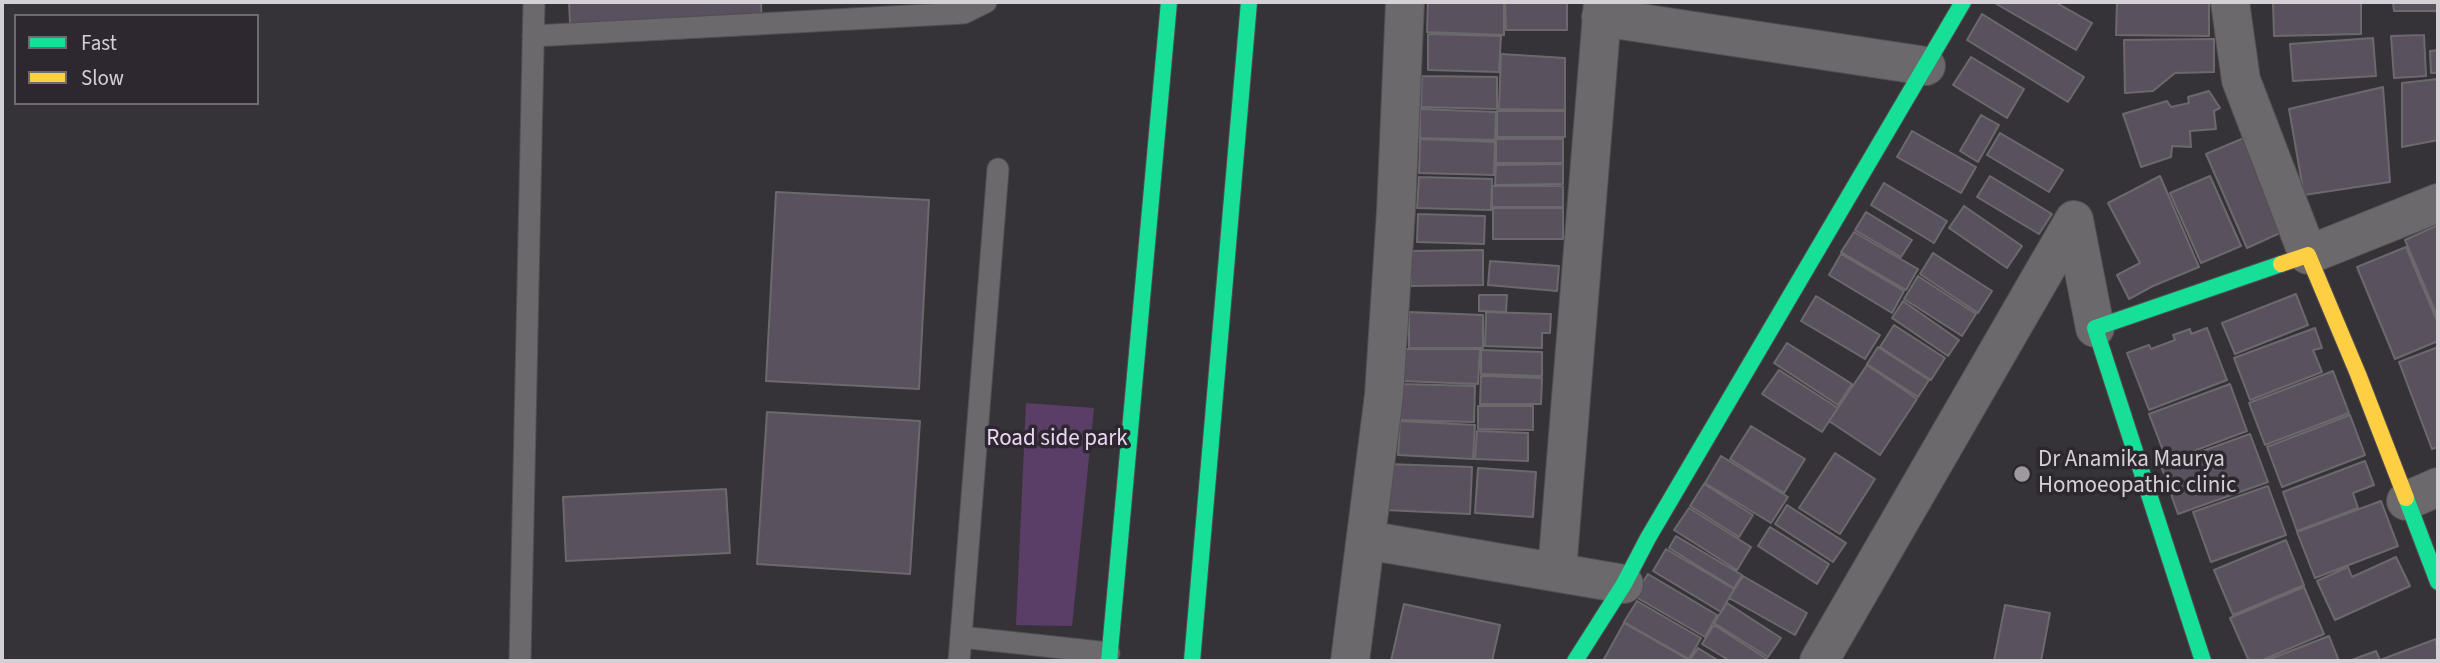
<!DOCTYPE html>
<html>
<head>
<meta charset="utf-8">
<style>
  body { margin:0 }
  #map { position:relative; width:2440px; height:663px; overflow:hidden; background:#363338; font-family:"Source Sans 3",sans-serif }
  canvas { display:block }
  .frame { position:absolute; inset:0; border:4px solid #d4d0d5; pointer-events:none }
  .legend { position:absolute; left:14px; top:14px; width:245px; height:91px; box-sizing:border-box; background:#2d282f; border:2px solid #706b71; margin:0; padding:9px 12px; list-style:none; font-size:21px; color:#d4d0d5 }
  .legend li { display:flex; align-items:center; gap:14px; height:35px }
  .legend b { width:35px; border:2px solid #706b71 }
</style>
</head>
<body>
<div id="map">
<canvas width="2440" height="663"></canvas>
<div class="frame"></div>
<ul class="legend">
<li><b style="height:9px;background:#16e098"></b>Fast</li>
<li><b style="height:9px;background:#ffcf43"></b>Slow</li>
</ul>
</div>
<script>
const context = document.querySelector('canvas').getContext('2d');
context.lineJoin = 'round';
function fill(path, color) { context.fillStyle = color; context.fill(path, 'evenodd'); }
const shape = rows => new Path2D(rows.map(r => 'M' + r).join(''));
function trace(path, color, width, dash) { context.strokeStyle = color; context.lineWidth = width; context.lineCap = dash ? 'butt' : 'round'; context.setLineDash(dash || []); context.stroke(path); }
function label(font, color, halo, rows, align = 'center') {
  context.font = font + ' "Source Sans 3",sans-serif'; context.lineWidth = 7; context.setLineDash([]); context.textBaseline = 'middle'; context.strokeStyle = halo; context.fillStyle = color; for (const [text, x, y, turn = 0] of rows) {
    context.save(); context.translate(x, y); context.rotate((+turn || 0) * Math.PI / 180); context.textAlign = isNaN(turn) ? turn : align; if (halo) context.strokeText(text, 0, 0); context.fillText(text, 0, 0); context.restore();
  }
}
fill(shape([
  [1026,403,1094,408,1072,626,1016,625]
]), '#5b3e67');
const building = shape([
  [569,2,761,2,762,34,571,44,569,2],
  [1428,2,1504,2,1504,35,1427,32,1428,2],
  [1505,2,1567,2,1567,30,1506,30,1505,2],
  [1993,2,2055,2,2092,23,2076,50,1993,2],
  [2117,2,2209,2,2209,36,2116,35,2117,2],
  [2273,2,2361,2,2361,34,2274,36,2273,2],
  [2393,2,2438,2,2438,11,2394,11,2393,2],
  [1982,14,2084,77,2068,102,1967,40,1982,14],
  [1428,34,1501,36,1499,72,1428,70,1428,34],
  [2424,35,2426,76,2394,78,2391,36,2424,35],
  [2373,38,2376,76,2293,81,2290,44,2373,38],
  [2214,39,2214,72,2175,73,2153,91,2125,93,2124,40,2214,39],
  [2438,50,2438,73,2431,73,2430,51,2438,50],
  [1501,54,1565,58,1565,110,1499,109,1501,54],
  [1971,57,2024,89,2007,118,1953,85,1971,57],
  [1422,76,1497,77,1497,109,1421,107,1422,76],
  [2438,79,2438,140,2402,147,2402,83,2438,79],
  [2383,87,2390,182,2304,195,2289,109,2383,87],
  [2209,91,2220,108,2214,111,2216,129,2190,131,2191,147,2172,146,2171,157,2141,167,2123,114,2167,101,2171,107,2189,103,2188,97,2209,91],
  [1420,109,1496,112,1495,140,1420,138,1420,109],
  [1497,111,1565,111,1565,137,1497,137,1497,111],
  [1981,115,1999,125,1978,162,1960,151,1981,115],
  [1912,131,1976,167,1961,193,1897,157,1912,131],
  [2000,133,2063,170,2049,192,1987,155,2000,133],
  [2251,135,2291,228,2247,248,2206,154,2251,135],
  [1420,139,1495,142,1494,175,1419,173,1420,139],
  [1496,139,1563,139,1563,163,1496,163,1496,139],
  [1563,164,1563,184,1495,185,1496,165,1563,164],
  [1990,176,2052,214,2039,234,1977,197,1990,176],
  [2160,176,2199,267,2153,286,2129,299,2117,275,2140,263,2108,203,2160,176],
  [2210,176,2241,246,2201,263,2170,193,2210,176],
  [1419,177,1492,179,1491,210,1417,208,1419,177],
  [1884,183,1947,221,1934,243,1871,205,1884,183],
  [1492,186,1563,186,1563,207,1492,207,1492,186],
  [776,192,929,200,919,389,766,381,776,192],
  [1964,206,2022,246,2007,268,1949,228,1964,206],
  [1493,208,1563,208,1563,239,1493,239,1493,208],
  [1866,212,1912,240,1901,257,1855,230,1866,212],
  [1418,214,1485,216,1484,244,1417,242,1418,214],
  [2438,225,2438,318,2405,240,2438,225],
  [1854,232,1918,269,1906,290,1841,252,1854,232],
  [2406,247,2438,323,2438,341,2395,359,2357,267,2406,247],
  [1483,250,1483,285,1411,286,1411,251,1483,250],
  [1933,253,1992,291,1978,313,1920,274,1933,253],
  [1841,254,1904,291,1892,313,1829,275,1841,254],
  [1490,261,1559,266,1557,291,1488,285,1490,261],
  [1918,276,1976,314,1962,336,1904,299,1918,276],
  [2296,294,2308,325,2235,354,2222,323,2296,294],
  [1479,295,1507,295,1506,312,1479,311,1479,295],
  [1816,296,1880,335,1865,359,1801,321,1816,296],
  [1903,301,1959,340,1948,356,1892,318,1903,301],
  [1409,312,1483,315,1483,348,1409,348,1409,312],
  [1486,312,1551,314,1550,333,1542,333,1542,348,1485,346,1486,312],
  [1894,325,1945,358,1931,380,1880,347,1894,325],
  [2207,328,2227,380,2149,410,2127,353,2149,345,2151,349,2175,340,2173,335,2190,329,2191,334,2207,328],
  [2315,328,2322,348,2313,350,2322,372,2250,400,2234,358,2315,328],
  [1787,343,1852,384,1838,405,1774,363,1787,343],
  [1878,347,1929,380,1918,397,1867,364,1878,347],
  [2438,347,2438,447,2432,449,2399,362,2438,347],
  [1403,349,1480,349,1478,384,1401,381,1403,349],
  [1481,350,1542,352,1542,376,1481,374,1481,350],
  [1867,365,1917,399,1880,455,1829,421,1867,365],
  [1779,370,1838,408,1822,432,1762,394,1779,370],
  [2333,371,2349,413,2265,445,2249,403,2333,371],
  [1481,376,1542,378,1541,404,1480,404,1481,376],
  [1401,384,1475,386,1474,422,1400,420,1401,384],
  [2230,384,2247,431,2167,461,2149,414,2230,384],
  [1478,406,1533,406,1533,430,1478,429,1478,406],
  [767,412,920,421,910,574,757,564,767,412],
  [2350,415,2365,455,2282,487,2267,447,2350,415],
  [1400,421,1475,425,1473,459,1398,455,1400,421],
  [1751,426,1805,459,1784,493,1730,459,1751,426],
  [1477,431,1528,433,1528,461,1475,459,1477,431],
  [2250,434,2268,482,2178,514,2161,466,2250,434],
  [1835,453,1875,479,1840,534,1799,508,1835,453],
  [1721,456,1788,497,1771,523,1705,483,1721,456],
  [2365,461,2374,485,2353,493,2358,508,2297,531,2283,492,2365,461],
  [1387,464,1472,467,1470,514,1385,510,1387,464],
  [1478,468,1536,472,1533,517,1475,513,1478,468],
  [1704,484,1753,515,1739,537,1690,506,1704,484],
  [2268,486,2286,535,2211,562,2193,512,2268,486],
  [726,489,730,553,566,561,563,497,726,489],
  [2381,501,2398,546,2315,578,2297,532,2381,501],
  [1787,505,1846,543,1833,562,1775,524,1787,505],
  [1689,508,1751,547,1737,570,1674,530,1689,508],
  [1770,527,1829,564,1817,584,1758,546,1770,527],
  [1676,536,1742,575,1734,588,1669,548,1676,536],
  [2286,540,2304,585,2233,615,2214,570,2286,540],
  [1666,549,1734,589,1721,612,1653,571,1666,549],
  [2396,557,2410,586,2335,620,2317,581,2348,567,2352,577,2396,557],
  [1648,574,1717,615,1705,637,1634,596,1648,574],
  [1743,576,1807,613,1795,635,1729,598,1743,576],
  [2304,587,2324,634,2260,661,2249,661,2230,618,2304,587],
  [1637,601,1701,638,1689,659,1624,622,1637,601],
  [1727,603,1781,638,1768,657,1714,623,1727,603],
  [1404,604,1500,625,1492,661,1391,661,1404,604],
  [2005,605,2050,613,2041,661,1994,661,2005,605],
  [1624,623,1689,660,1603,661,1624,623],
  [1714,625,1767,659,1765,661,1730,661,1702,644,1714,625],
  [2329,636,2339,661,2265,661,2329,636],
  [2436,639,2438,661,2349,661,2376,651,2380,660,2436,639],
  [1698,648,1719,661,1689,661,1698,648]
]);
fill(building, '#59515d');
trace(building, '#6c696d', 2);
const lane = shape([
  [533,36,964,13,986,2],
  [961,637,1109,653],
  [520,661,534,2],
  [959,661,998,169]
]);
const street = shape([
  [2230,2,2241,80,2308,255,2438,203],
  [1601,17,1926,66],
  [2074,220,2095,328],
  [2406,501,2438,487],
  [1366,540,1624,584],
  [1557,571,1603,2],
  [1350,661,1384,395,1396,211,1405,2],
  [1819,661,2074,220]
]);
const fast = shape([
  [2406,498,2438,582],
  [1109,661,1169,2],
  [1192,661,1249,2],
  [1575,661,1624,584,1648,538,1963,2],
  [2203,661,2095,328,2281,264]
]);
const slow = shape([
  [2281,264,2308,255,2358,374,2406,498]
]);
trace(lane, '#514f53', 23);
trace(street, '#514f53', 40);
trace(fast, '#514f53', 18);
trace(slow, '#514f53', 18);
trace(lane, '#6b696b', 21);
trace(street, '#6b696b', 38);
trace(fast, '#16e098', 16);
trace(slow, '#ffcf43', 16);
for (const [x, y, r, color] of [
  [2022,474,9,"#9d999e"]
]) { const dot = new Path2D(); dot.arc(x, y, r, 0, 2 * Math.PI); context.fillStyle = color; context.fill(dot); trace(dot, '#2d282f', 2.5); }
label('23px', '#ecd6f5', '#2d282f', [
  ["Road side park",1057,440]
]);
label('23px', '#d4d0d5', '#2d282f', [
  ["Dr Anamika Maurya",2038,461],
  ["Homoeopathic clinic",2038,487]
], 'left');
</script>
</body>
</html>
